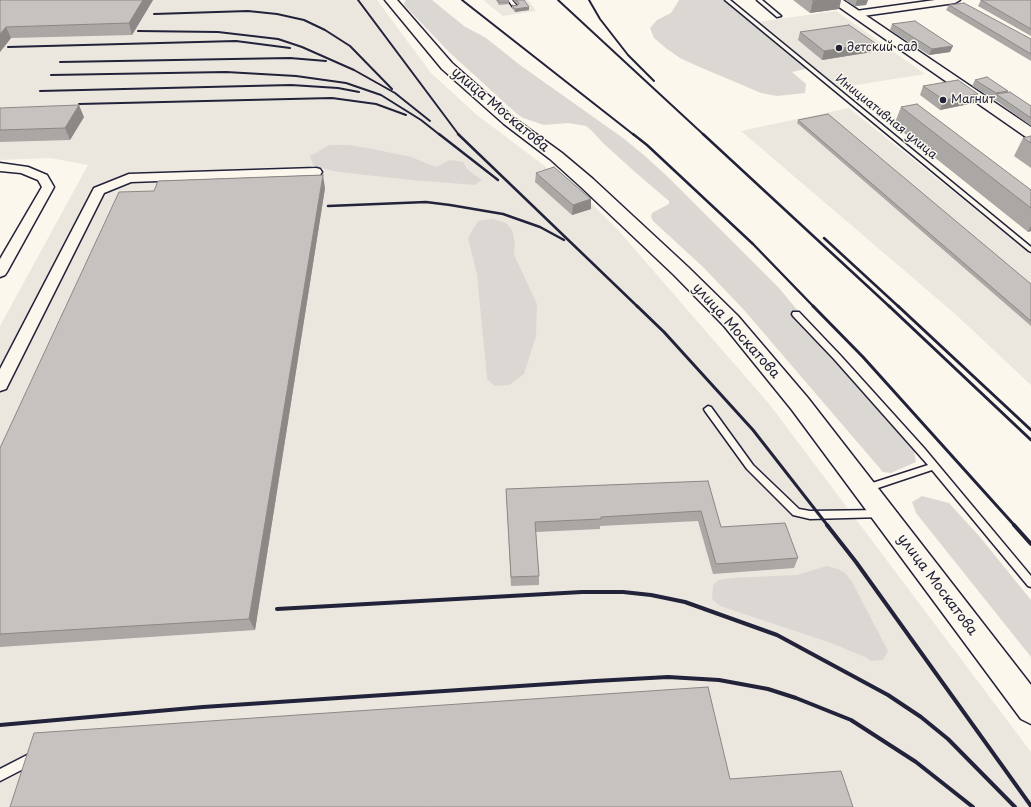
<!DOCTYPE html>
<html>
<head>
<meta charset="utf-8">
<style>
  body { margin:0 }
  canvas { display:block; background:#fbf7ec }
</style>
</head>
<body>
<canvas width="1031" height="807"></canvas>
<script>
const context = document.querySelector('canvas').getContext('2d');
context.lineJoin = 'round';
function fill(path, color) { context.fillStyle = color; context.fill(path, 'evenodd'); }
const shape = rows => new Path2D(rows.map(r => 'M' + r).join(''));
function trace(path, color, width, dash) { context.strokeStyle = color; context.lineWidth = width; context.lineCap = dash ? 'butt' : 'round'; context.setLineDash(dash || []); context.stroke(path); }
function label(font, color, halo, rows, align = 'center') {
  context.font = font + ' "Playpen Sans",sans-serif'; context.lineWidth = 3; context.setLineDash([]); context.textBaseline = 'middle'; context.strokeStyle = halo; context.fillStyle = color; for (const [text, x, y, turn = 0] of rows) {
    context.save(); context.translate(x, y); context.rotate((+turn || 0) * Math.PI / 180); context.textAlign = isNaN(turn) ? turn : align; if (halo) context.strokeText(text, 0, 0); context.fillText(text, 0, 0); context.restore();
  }
}
fill(shape([
  [0,0,377,0,431,73,477,115,583,195,618,230,770,405,1031,752,1031,807,0,807,0,326,88,165,50,158,0,160],
  [483,0,528,0,536,11,503,16],
  [836,11,925,74,838,88,757,22],
  [849,108,1031,254,1031,385,954,313,741,131]
]), '#ebe7df');
fill(shape([
  [406,0,432,0,464,26,486,38,520,65,623,138,645,156,669,178,779,288,914,451,916,462,891,473,883,472,744,310,703,267,653,221,651,217,652,213,667,205,669,204,669,201,635,172,603,143,592,131,586,126,568,123,544,125,523,118,517,114,450,53,405,6,404,3],
  [679,0,731,0,765,31,809,68,792,72,806,84,805,93,777,96,761,93,695,65,680,58,667,49,654,38,650,28,657,20,671,13],
  [330,145,349,145,373,149,411,157,436,167,450,160,463,162,468,170,482,180,474,185,412,180,338,172,314,166,310,156],
  [493,219,506,223,512,230,515,243,514,255,537,304,536,336,524,374,509,385,495,386,487,379,477,274,468,238,478,221],
  [922,496,949,503,980,537,1031,600,1031,657,916,513,912,502],
  [827,566,838,569,845,573,852,582,888,651,883,660,871,661,865,657,831,643,720,606,712,599,713,585,719,580,731,578,797,575]
]), '#dbd8d3');
const lane = shape([
  [508,0,512,0,517,6,517,7,513,7,508,0],
  [725,0,730,0,1031,247,1031,252,1029,251,725,0],
  [757,0,762,0,781,16,777,17,757,0],
  [793,312,799,312,840,355,924,448,1031,576,1031,587,1028,586,932,470,866,492,863,490,862,488,863,486,928,465,834,359,793,316,792,314,793,312],
  [708,406,711,407,753,465,799,509,810,511,880,510,883,511,884,514,883,517,810,519,793,515,747,469,705,411,704,409,708,406],
  [31,753,35,755,37,759,35,763,0,781,0,769,31,753]
]);
const street = shape([
  [935,0,960,0,955,3,856,17,851,14,856,11,935,0],
  [0,163,28,167,47,175,54,187,7,272,5,275,0,277,0,259,42,187,38,180,21,173,0,171,0,163],
  [316,168,320,169,322,172,320,175,131,182,104,193,6,389,0,391,0,369,94,188,129,174,316,168]
]);
const secondary = shape([
  [385,0,397,0,452,63,514,118,562,153,593,179,688,267,738,316,808,398,1031,685,1031,724,1021,719,792,410,724,326,674,275,581,187,550,159,504,124,442,69,385,0],
  [829,0,843,0,1031,127,1031,139,1026,137,829,0]
]);
trace(lane, '#22223b', 3);
trace(street, '#22223b', 3);
trace(secondary, '#22223b', 3);
fill(lane, '#fbf7ec');
fill(street, '#fbf7ec');
fill(secondary, '#fbf7ec');
trace(shape([
  [358,0,459,135],
  [462,0,634,135],
  [558,0,704,135],
  [589,0,600,19,628,55,654,81],
  [154,14,248,11,277,14,304,20,325,30,350,46,392,89],
  [138,31,218,32,278,39,302,47,354,70,395,93,430,121],
  [8,47,236,41,290,48],
  [60,62,290,58,326,61],
  [51,75,226,72,296,76,346,83,381,95,421,120,440,135],
  [40,91,291,85,338,88,359,92],
  [79,104,332,98,376,104,406,115]
]), '#22223b', 2);
trace(shape([
  [439,134,498,180],
  [458,134,638,307],
  [633,134,647,145,753,244,814,307],
  [703,134,890,307],
  [328,206,426,202,450,205,503,214,540,227,564,240],
  [824,238,899,307]
]), '#22223b', 2.5);
trace(shape([
  [637,306,664,332,753,430,828,526],
  [813,306,863,357,1015,526],
  [889,306,1031,440],
  [898,306,1031,430]
]), '#22223b', 3);
trace(shape([
  [827,525,856,562,1031,806],
  [1014,525,1031,544],
  [277,609,582,592,623,592,651,595,685,602,777,635,888,695,921,717,948,739,1015,807],
  [0,725,203,707,595,681,668,677,719,680,768,689,796,698,851,720,916,762,973,807]
]), '#22223b', 4);
fill(shape([
  [0,0,153,0,132,35,11,38,0,52],
  [496,0,508,0,509,2,509,4,499,5],
  [513,0,524,0,529,10,515,12,512,8,512,5,517,6,518,5],
  [793,0,841,0,839,9,810,13],
  [845,0,868,0,866,5,855,6],
  [981,0,1031,0,1031,36,978,6],
  [949,5,1031,39,1031,61,946,10],
  [892,24,950,52,929,55,890,30],
  [800,32,872,52,822,60,798,40],
  [975,80,1008,91,1007,92,1031,106,1031,126,994,99,972,86],
  [923,86,974,103,940,110,920,95],
  [901,107,1031,190,1031,231,1028,232,894,125],
  [0,108,84,117,70,140,0,142],
  [798,120,1031,284,1031,326,797,123],
  [1031,136,1031,168,1014,156,1023,138],
  [536,173,591,199,591,209,572,215,535,182],
  [325,188,255,630,0,647,0,448],
  [708,481,721,527,798,558,794,568,713,574,698,521,600,526,600,529,536,532,539,576,539,585,511,586,506,489]
]), '#aaa7a5');
fill(shape([
  [143,0,153,0,132,35,129,23],
  [821,0,841,0,839,9,810,13,813,1],
  [857,0,868,0,866,5,855,6],
  [529,7,529,10,515,12,515,9],
  [6,27,11,38,0,52,0,34],
  [875,43,872,52,822,60,824,51],
  [953,46,950,52,929,55,932,49],
  [978,94,974,103,940,110,944,100],
  [79,105,84,117,70,140,65,128],
  [323,175,325,188,255,630,249,619],
  [591,199,591,209,572,215,573,205],
  [1031,225,1031,231,1028,232]
]), '#8b8886');
const building = shape([
  [0,0,143,0,129,23,6,27,0,34,0,0],
  [498,0,508,0,509,2,499,2,498,0],
  [516,0,524,0,529,7,515,9,512,5,517,6,519,3,516,0],
  [812,0,821,0,813,1,812,0],
  [981,0,1031,0,1031,29,981,0],
  [964,3,1031,39,1031,54,949,5,964,3],
  [915,21,953,46,932,49,892,24,915,21],
  [849,25,875,43,824,51,800,32,849,25],
  [987,77,1008,91,996,93,975,80,987,77],
  [958,80,978,94,944,100,923,86,958,80],
  [1010,92,1031,106,1031,118,996,94,1010,92],
  [917,104,1031,190,1031,208,901,107,917,104],
  [79,105,65,128,0,130,0,108,79,105],
  [828,114,1031,284,1031,321,798,120,828,114],
  [1031,136,1031,143,1023,138,1031,136],
  [554,167,591,199,573,205,536,173,554,167],
  [323,175,249,619,0,634,0,448,119,192,154,191,158,181,323,175],
  [708,481,721,527,785,523,798,558,716,564,701,511,601,517,601,519,535,522,539,576,511,577,506,489,708,481],
  [708,687,730,779,841,771,853,807,10,807,34,733,708,687]
]);
fill(building, '#c6c2c0');
trace(building, '#8b8886', 1);
for (const [x, y, r, color] of [
  [839,48,4,"#22223b"],
  [943,100,4,"#22223b"]
]) { const dot = new Path2D(); dot.arc(x, y, r, 0, 2 * Math.PI); context.fillStyle = color; context.fill(dot); trace(dot, '#fbf7ec', 1.5); }
label('12px', '#22223b', '#fbf7ec', [
  ["детский сад",847,48],
  ["Магнит",951,100]
], 'left');
label('12px', '#22223b', '#fbf7ec', [
  ["Инициативная улица",886,117,39]
]);
label('14px', '#22223b', '#fbf7ec', [
  ["улица Москатова",500,110,40],
  ["улица Москатова",736,331,48],
  ["улица Москатова",937,585,53]
]);
</script>
</body>
</html>
